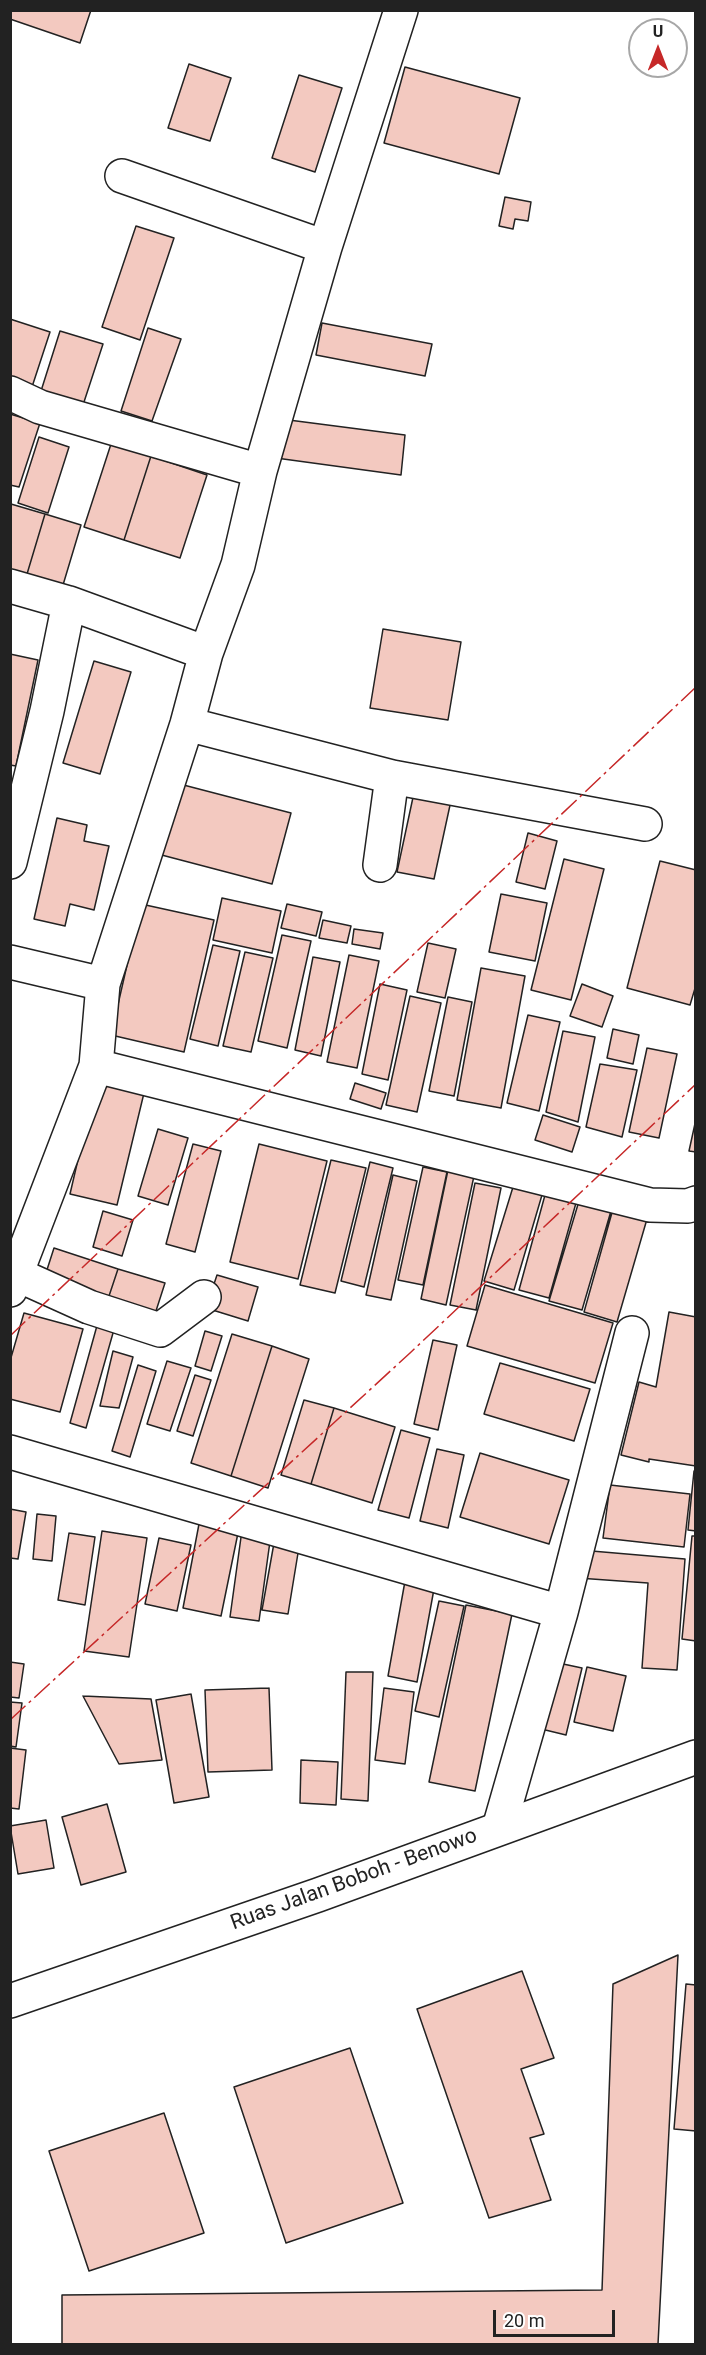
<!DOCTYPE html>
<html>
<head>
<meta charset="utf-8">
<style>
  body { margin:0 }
  #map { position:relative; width:706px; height:2355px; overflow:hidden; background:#fff; font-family:Roboto,sans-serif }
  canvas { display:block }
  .frame { position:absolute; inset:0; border:12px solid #222; pointer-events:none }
  .north { position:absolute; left:628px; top:18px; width:60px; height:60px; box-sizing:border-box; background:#fff; border:2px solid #a7a7a7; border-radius:50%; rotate:0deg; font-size:16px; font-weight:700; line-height:24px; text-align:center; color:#222 }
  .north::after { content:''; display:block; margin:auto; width:21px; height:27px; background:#c62828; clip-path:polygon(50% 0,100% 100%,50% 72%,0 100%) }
  .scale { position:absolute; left:493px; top:2310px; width:122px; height:27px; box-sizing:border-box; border:3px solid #222; border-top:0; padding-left:8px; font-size:18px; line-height:21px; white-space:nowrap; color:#222; -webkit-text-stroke:4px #fff; paint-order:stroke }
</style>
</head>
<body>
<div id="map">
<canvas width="706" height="2355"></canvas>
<div class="frame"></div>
<div class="north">U</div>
<div class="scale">20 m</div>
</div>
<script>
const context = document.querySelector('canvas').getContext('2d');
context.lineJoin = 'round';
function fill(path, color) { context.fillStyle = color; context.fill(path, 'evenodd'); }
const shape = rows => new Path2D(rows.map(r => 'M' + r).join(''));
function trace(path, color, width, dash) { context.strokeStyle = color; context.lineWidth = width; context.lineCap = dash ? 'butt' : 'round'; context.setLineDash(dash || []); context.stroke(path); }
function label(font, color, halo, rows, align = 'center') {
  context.font = font + ' Roboto,sans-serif'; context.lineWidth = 4.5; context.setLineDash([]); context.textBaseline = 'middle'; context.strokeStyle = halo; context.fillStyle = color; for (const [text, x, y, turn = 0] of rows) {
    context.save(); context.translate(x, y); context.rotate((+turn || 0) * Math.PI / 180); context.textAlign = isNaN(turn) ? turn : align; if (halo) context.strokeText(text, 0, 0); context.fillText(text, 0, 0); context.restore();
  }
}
const building = shape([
  [10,10,91,10,80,43,10,19,10,10],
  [189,64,231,78,210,141,168,128,189,64],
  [405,67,520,98,499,174,384,143,405,67],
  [299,75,342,88,315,172,272,158,299,75],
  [505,197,531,202,528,221,515,219,513,229,499,226,505,197],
  [136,226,174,238,140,340,102,327,136,226],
  [10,319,50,332,31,390,10,383,10,319],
  [322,323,432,344,425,376,316,355,322,323],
  [148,328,181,339,152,421,121,411,148,328],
  [60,331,103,344,83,405,41,391,60,331],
  [10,414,40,423,19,487,10,485,10,414],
  [281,419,405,435,401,475,276,458,281,419],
  [39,437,69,447,48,513,18,503,39,437],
  [111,444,151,456,124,540,84,527,111,444],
  [151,456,207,475,180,558,124,540,151,456],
  [11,504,45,514,24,584,10,580,11,504],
  [45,514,81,525,60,595,24,584,45,514],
  [383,629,461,642,448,720,370,708,383,629],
  [10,654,38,660,16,766,10,765,10,654],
  [94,661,131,672,100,774,63,763,94,661],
  [172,782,291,813,272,884,154,853,172,782],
  [415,788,452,796,434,879,397,872,415,788],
  [57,818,87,825,84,841,109,846,94,910,70,904,65,926,34,919,57,818],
  [528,833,557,841,545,889,516,882,528,833],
  [564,859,604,869,571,1000,531,990,564,859],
  [660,861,696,870,696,985,690,1005,627,988,660,861],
  [501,894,547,903,535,961,489,952,501,894],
  [222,898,281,911,272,953,213,940,222,898],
  [141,904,214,920,184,1052,111,1035,141,904],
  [287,904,322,912,316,936,281,928,287,904],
  [323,920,351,926,347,943,319,938,323,920],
  [354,929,383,933,380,949,352,944,354,929],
  [282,935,311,941,287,1048,258,1041,282,935],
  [428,943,456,949,445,998,417,992,428,943],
  [213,945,240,951,218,1046,190,1039,213,945],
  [245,952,273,958,251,1052,223,1046,245,952],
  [349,955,379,961,357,1068,327,1062,349,955],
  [313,957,340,962,321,1056,295,1050,313,957],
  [481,968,525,976,501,1108,457,1100,481,968],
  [380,984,407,990,388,1080,362,1074,380,984],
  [582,984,613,996,602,1027,570,1016,582,984],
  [410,996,441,1003,417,1112,386,1105,410,996],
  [448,997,472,1002,454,1096,429,1091,448,997],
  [528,1015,560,1022,539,1111,507,1103,528,1015],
  [613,1029,639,1035,633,1064,607,1058,613,1029],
  [563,1031,595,1037,578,1122,546,1112,563,1031],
  [647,1048,677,1054,659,1138,629,1132,647,1048],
  [600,1064,637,1070,622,1137,586,1127,600,1064],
  [96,1082,144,1093,117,1205,70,1194,96,1082],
  [355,1083,386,1093,381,1109,350,1099,355,1083],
  [543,1115,580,1127,572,1152,535,1140,543,1115],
  [696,1119,696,1152,689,1151,696,1119],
  [158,1129,188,1138,168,1205,138,1196,158,1129],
  [193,1144,221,1151,195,1252,166,1244,193,1144],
  [259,1144,327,1161,298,1279,230,1262,259,1144],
  [331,1160,366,1168,335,1293,300,1285,331,1160],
  [370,1162,393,1168,364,1287,341,1281,370,1162],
  [423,1167,447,1172,423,1285,398,1280,423,1167],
  [448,1170,474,1176,446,1305,421,1299,448,1170],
  [393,1175,417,1181,391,1300,366,1295,393,1175],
  [475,1183,501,1188,476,1310,450,1305,475,1183],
  [513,1187,542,1195,514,1290,484,1281,513,1187],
  [545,1195,576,1203,549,1298,519,1290,545,1195],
  [579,1201,611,1211,582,1310,549,1301,579,1201],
  [613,1209,647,1219,617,1322,584,1312,613,1209],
  [103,1211,133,1220,122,1256,93,1247,103,1211],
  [54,1248,118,1269,108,1299,44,1279,54,1248],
  [118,1269,165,1283,155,1314,108,1299,118,1269],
  [217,1275,258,1287,248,1321,206,1308,217,1275],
  [485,1285,613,1323,595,1383,467,1346,485,1285],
  [669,1312,696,1317,696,1466,649,1459,649,1462,621,1455,639,1382,656,1387,669,1312],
  [24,1313,83,1329,60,1412,10,1399,10,1361,24,1313],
  [98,1322,115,1326,86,1428,70,1423,98,1322],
  [205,1331,222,1336,211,1371,195,1366,205,1331],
  [232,1334,272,1346,231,1476,191,1463,232,1334],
  [433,1340,457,1345,438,1430,414,1424,433,1340],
  [272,1346,309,1359,268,1488,231,1476,272,1346],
  [113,1351,133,1357,119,1408,100,1406,113,1351],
  [167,1361,191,1368,170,1431,147,1424,167,1361],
  [500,1363,590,1389,574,1441,484,1414,500,1363],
  [138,1365,156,1371,130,1457,112,1451,138,1365],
  [195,1375,211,1380,193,1436,177,1431,195,1375],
  [304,1400,334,1408,311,1484,281,1475,304,1400],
  [334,1408,395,1427,372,1503,311,1484,334,1408],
  [401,1430,430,1438,409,1518,378,1510,401,1430],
  [437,1449,464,1455,448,1528,420,1521,437,1449],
  [480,1453,569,1480,549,1544,460,1517,480,1453],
  [694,1471,696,1471,696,1531,688,1530,694,1471],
  [610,1485,690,1494,684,1547,603,1538,610,1485],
  [10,1509,26,1512,18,1559,10,1558,10,1509],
  [37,1514,56,1516,52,1561,33,1559,37,1514],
  [199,1524,238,1533,221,1616,183,1608,199,1524],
  [242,1530,271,1534,259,1621,230,1617,242,1530],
  [102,1531,147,1538,129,1657,84,1651,102,1531],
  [69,1533,95,1537,85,1605,58,1600,69,1533],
  [692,1536,696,1536,696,1641,682,1639,692,1536],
  [159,1538,191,1545,177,1611,145,1604,159,1538],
  [274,1543,299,1547,288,1614,262,1610,274,1543],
  [580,1550,685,1559,677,1670,642,1668,648,1583,578,1578,580,1550],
  [407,1570,436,1578,417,1682,388,1676,407,1570],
  [439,1601,464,1606,439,1717,415,1711,439,1601],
  [466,1605,512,1614,475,1791,429,1782,466,1605],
  [549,1661,582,1668,566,1735,533,1727,549,1661],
  [10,1662,24,1664,19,1698,10,1697,10,1662],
  [587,1667,626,1676,613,1731,574,1722,587,1667],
  [346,1672,373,1672,368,1801,341,1799,346,1672],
  [269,1688,272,1770,208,1772,205,1690,269,1688],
  [384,1688,414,1692,405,1764,375,1760,384,1688],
  [191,1694,209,1797,174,1803,156,1700,191,1694],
  [83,1696,151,1699,162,1760,119,1764,83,1696],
  [10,1702,22,1703,16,1747,10,1746,10,1702],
  [10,1748,26,1750,19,1809,10,1808,10,1748],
  [301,1760,338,1762,336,1805,300,1803,301,1760],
  [107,1804,126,1872,81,1885,62,1817,107,1804],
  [46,1820,54,1868,18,1874,10,1826,46,1820],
  [678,1955,658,2344,62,2344,62,2295,602,2290,613,1984,678,1955],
  [522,1971,554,2058,521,2069,544,2134,530,2138,551,2200,489,2218,417,2009,522,1971],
  [686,1984,696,1985,696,2131,674,2129,686,1984],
  [350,2048,403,2203,286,2243,234,2087,350,2048],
  [164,2113,204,2233,89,2271,49,2151,164,2113]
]);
fill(building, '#f3c9c0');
trace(building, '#222', 1.5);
const street = shape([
  [122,176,325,247],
  [10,393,40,407,260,471],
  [10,586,69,603,206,653],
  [187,724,392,777,645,824],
  [10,862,47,711,69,603],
  [380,865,392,777],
  [10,962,103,984],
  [96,1066,650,1205,688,1206,696,1203],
  [16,1274,89,1307,160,1330,204,1297],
  [10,1290,96,1066,103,984,187,724,206,653,238,565,260,471,325,247,401,10],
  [10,1452,561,1612],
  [499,1828,561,1612,632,1333]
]);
const secondary = shape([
  [10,2001,318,1895,696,1757]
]);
trace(street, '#222', 36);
trace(secondary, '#222', 36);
trace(street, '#fff', 33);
trace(secondary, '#fff', 33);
trace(shape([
  [10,1336,696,687],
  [10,1720,410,1353,696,1084]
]), '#c62828', 1.5, [21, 4.5, 3, 4.5]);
label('21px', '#222', '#fff', [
  ["Ruas Jalan Boboh - Benowo",354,1880,-20]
]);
</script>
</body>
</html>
